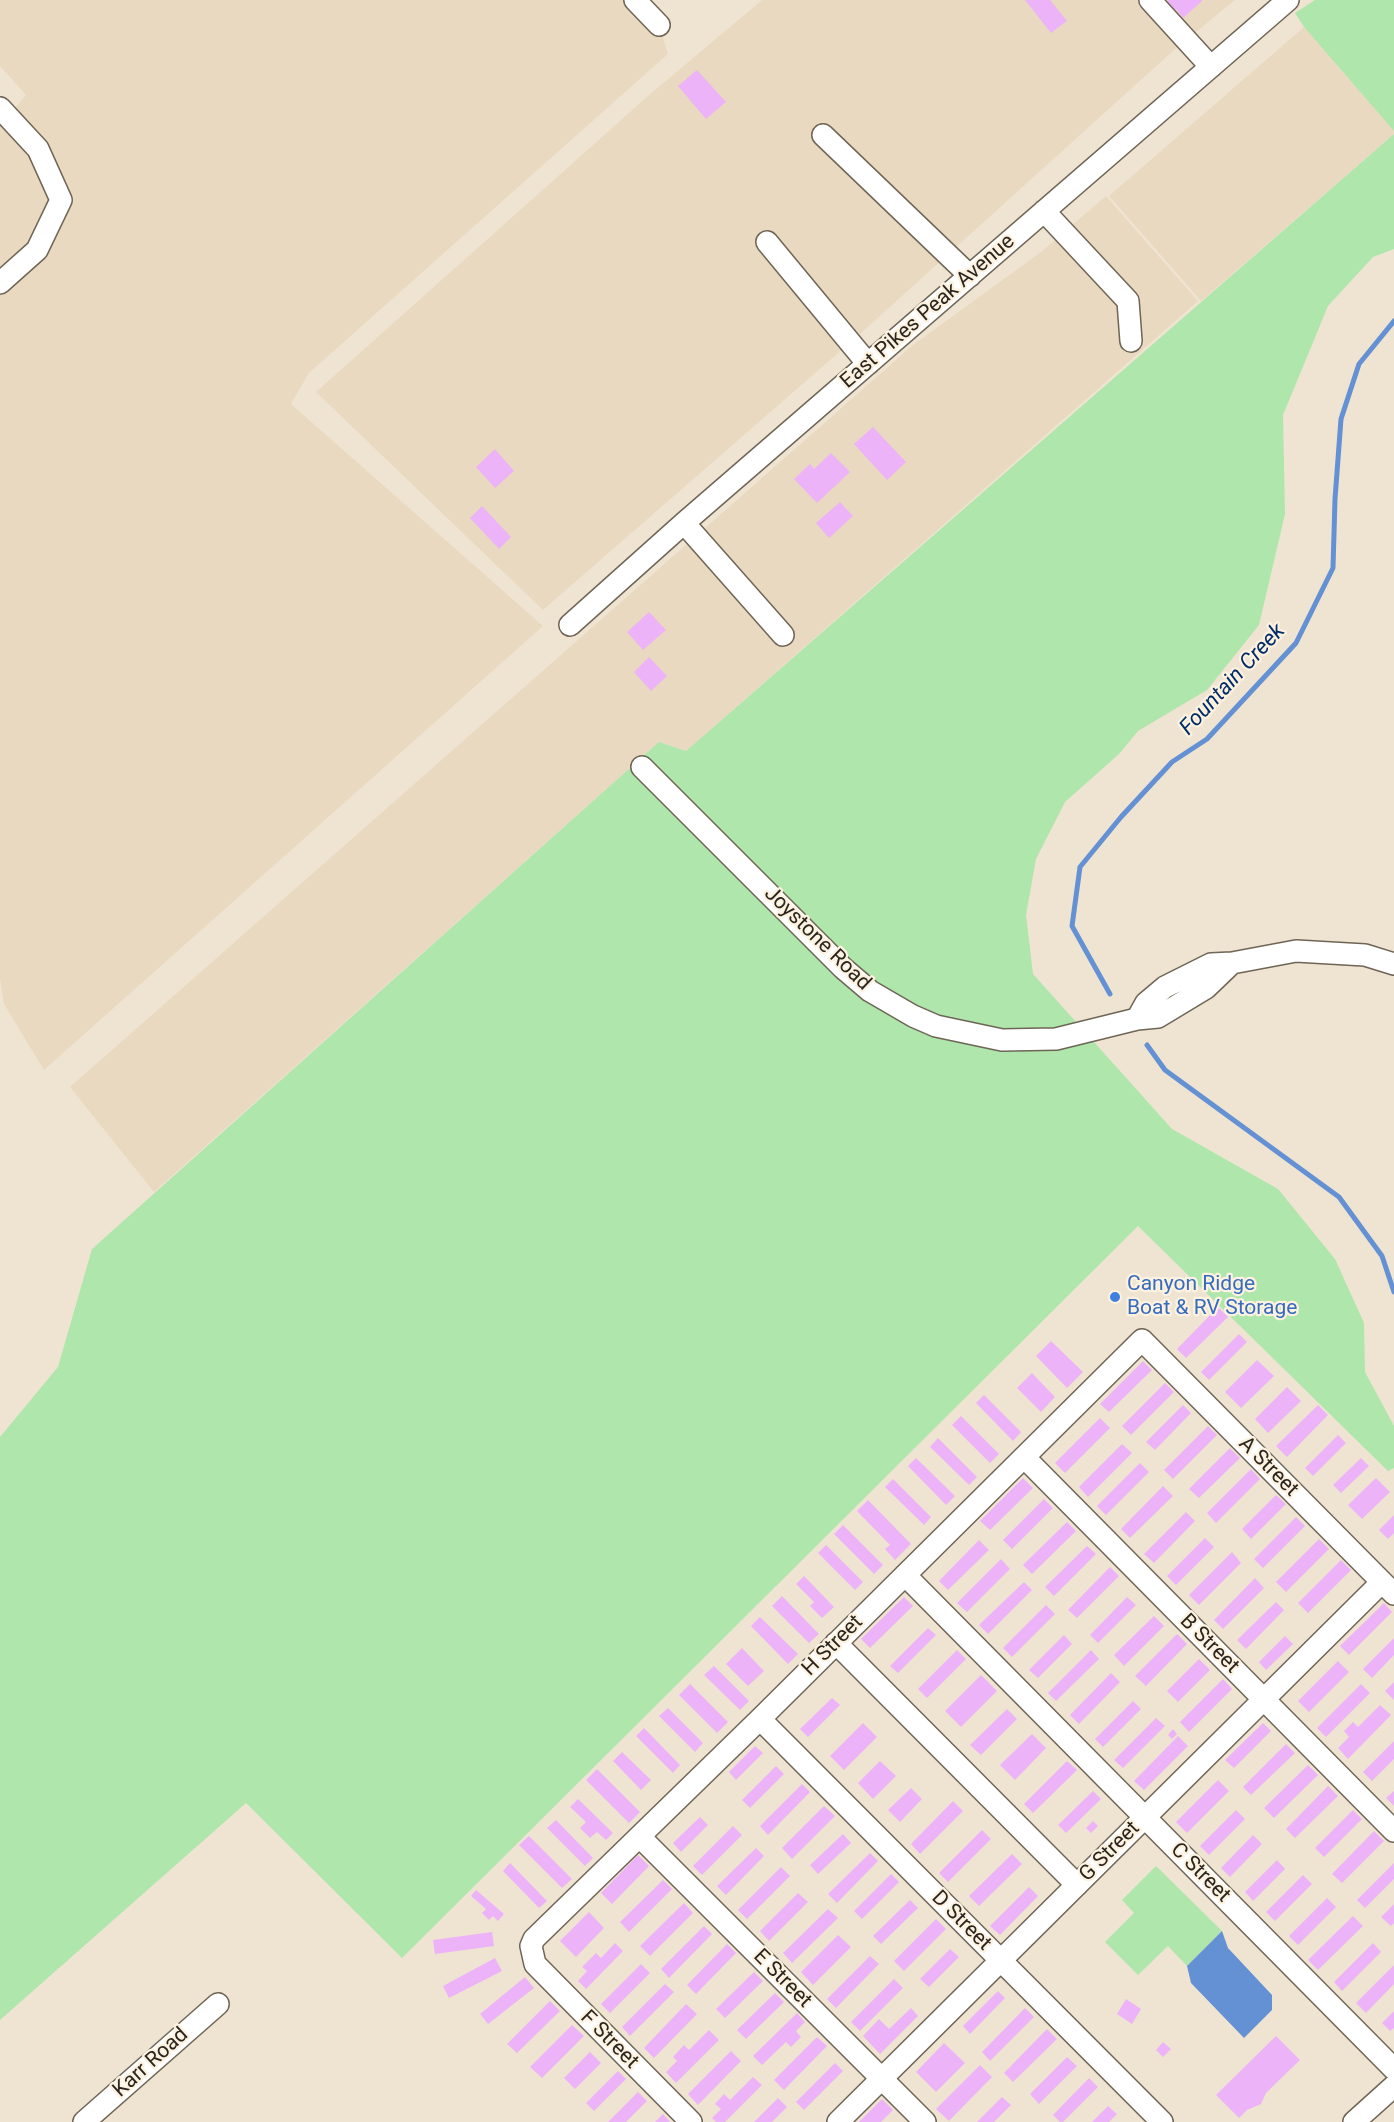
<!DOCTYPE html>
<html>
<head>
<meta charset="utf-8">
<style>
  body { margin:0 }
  canvas { display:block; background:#efe4d2 }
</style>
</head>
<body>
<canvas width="1394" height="2122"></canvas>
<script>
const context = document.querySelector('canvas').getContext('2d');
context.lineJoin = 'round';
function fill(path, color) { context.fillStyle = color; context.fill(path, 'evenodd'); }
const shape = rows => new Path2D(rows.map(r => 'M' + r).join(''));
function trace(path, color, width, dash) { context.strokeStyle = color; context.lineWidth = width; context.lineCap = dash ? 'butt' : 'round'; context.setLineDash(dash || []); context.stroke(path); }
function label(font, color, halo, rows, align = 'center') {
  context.font = font + ' Roboto,sans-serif'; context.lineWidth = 4.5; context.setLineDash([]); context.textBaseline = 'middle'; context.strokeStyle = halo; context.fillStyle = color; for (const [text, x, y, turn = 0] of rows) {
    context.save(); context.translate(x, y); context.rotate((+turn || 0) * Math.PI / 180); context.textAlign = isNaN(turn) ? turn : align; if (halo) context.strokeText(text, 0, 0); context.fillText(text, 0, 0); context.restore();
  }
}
fill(shape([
  [0,0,634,0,659,25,668,54,309,373,291,404,543,626,44,1070,4,1004,0,978,0,126,26,95,0,66],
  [762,0,1235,0,1174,50,860,334,543,610,316,392,648,96],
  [1304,27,1394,131,1394,134,1201,301,1109,196],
  [1106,196,1198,301,686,751,659,742,154,1192,70,1087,913,345,1041,252]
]), '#e9d9c0');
fill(shape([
  [1315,0,1394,0,1394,131,1304,27,1295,13],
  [1394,134,1394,249,1373,257,1328,306,1283,415,1285,514,1259,625,1207,690,1138,731,1119,754,1065,802,1036,859,1026,915,1033,974,1172,1129,1278,1189,1335,1259,1364,1323,1365,1372,1394,1426,1394,1468,1388,1471,1138,1226,402,1958,246,1803,0,2020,0,1437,58,1367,92,1249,659,742,686,751],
  [1156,1866,1222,1931,1187,1966,1168,1946,1138,1975,1105,1942,1134,1913,1122,1900]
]), '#aee6ab');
fill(shape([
  [1222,1931,1228,1948,1272,1995,1272,2010,1244,2038,1191,1983,1187,1966]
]), '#6491d4');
trace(shape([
  [1110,994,1072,926,1080,867,1121,817,1172,762,1207,739,1296,643,1333,568,1335,499,1341,419,1359,364,1394,321],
  [1147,1045,1165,1070,1339,1197,1382,1256,1394,1292]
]), '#6491d4', 5);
fill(shape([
  [1025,0,1050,0,1067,21,1051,33],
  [1169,0,1203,0,1183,18,1176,9,1169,14,1162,6],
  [697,70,726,102,706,119,678,86],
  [873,427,906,462,887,480,854,444],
  [495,449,514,471,495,488,476,467],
  [831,453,850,472,817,503,794,479,810,464,814,469],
  [840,502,853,516,829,538,816,523],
  [482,506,511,537,499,549,470,518],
  [649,612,666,630,643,650,627,632],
  [649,657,667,676,651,691,634,672],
  [1218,1307,1228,1317,1186,1358,1177,1349],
  [1239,1334,1247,1342,1209,1380,1201,1372],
  [1051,1341,1083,1372,1067,1388,1036,1356],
  [1257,1360,1274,1376,1241,1408,1225,1392],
  [1143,1361,1152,1370,1109,1412,1100,1404],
  [1032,1373,1055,1397,1041,1412,1017,1388],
  [1165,1383,1174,1392,1131,1435,1122,1426],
  [1287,1387,1301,1401,1268,1433,1255,1419],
  [984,1395,1021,1432,1013,1441,976,1403],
  [1183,1405,1191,1413,1155,1450,1146,1442],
  [1318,1405,1328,1415,1287,1457,1276,1446],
  [961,1416,999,1454,990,1463,952,1425],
  [1100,1418,1110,1428,1065,1473,1055,1463],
  [1208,1426,1217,1435,1173,1479,1164,1470],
  [1338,1435,1346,1443,1313,1476,1305,1468],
  [938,1438,977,1477,969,1485,930,1447],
  [1122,1444,1132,1453,1088,1497,1079,1487],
  [1230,1448,1240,1458,1199,1498,1189,1489],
  [916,1458,955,1496,946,1505,908,1466],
  [1361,1458,1369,1466,1341,1493,1333,1485],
  [1140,1463,1149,1472,1106,1515,1097,1506],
  [1251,1469,1260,1479,1216,1523,1207,1513],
  [1023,1478,1033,1488,990,1530,980,1521],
  [1376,1478,1390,1492,1362,1519,1348,1505],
  [893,1479,931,1517,924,1525,885,1487],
  [1163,1486,1173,1496,1130,1538,1121,1529],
  [1276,1495,1286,1504,1251,1539,1242,1529],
  [1044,1499,1053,1508,1012,1549,1003,1540],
  [868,1500,911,1544,895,1560,885,1549,890,1545,857,1511],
  [1186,1512,1195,1521,1154,1563,1144,1554],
  [1394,1515,1394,1533,1388,1539,1379,1530],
  [1296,1517,1305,1526,1263,1568,1254,1559],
  [1067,1522,1076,1531,1032,1574,1023,1565],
  [843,1525,883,1565,874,1574,834,1534],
  [1205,1538,1214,1547,1176,1585,1167,1576],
  [1319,1539,1329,1549,1286,1592,1276,1582],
  [979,1540,989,1550,948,1590,939,1581],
  [826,1545,863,1582,855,1590,818,1553],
  [1087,1546,1096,1554,1054,1596,1045,1587],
  [1232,1552,1241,1563,1199,1605,1189,1595],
  [1001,1559,1010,1569,967,1612,957,1603],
  [1341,1560,1351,1570,1308,1613,1298,1603],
  [1110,1567,1119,1576,1077,1618,1068,1610],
  [804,1576,834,1607,822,1618,810,1606,814,1602,796,1584],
  [1255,1578,1264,1588,1223,1629,1214,1620],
  [1024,1582,1032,1590,988,1634,979,1625],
  [782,1596,819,1634,809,1643,772,1606],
  [904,1597,913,1606,870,1648,861,1639],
  [1127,1597,1136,1605,1098,1643,1090,1635],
  [1276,1602,1284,1610,1246,1649,1237,1640],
  [1384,1603,1392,1612,1349,1655,1340,1646],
  [1046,1605,1055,1614,1012,1657,1003,1648],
  [1154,1616,1164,1626,1124,1666,1114,1655],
  [760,1617,798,1654,788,1664,751,1626],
  [928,1628,936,1635,898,1673,890,1666],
  [1177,1634,1187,1644,1146,1686,1135,1676],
  [1064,1635,1072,1644,1038,1678,1029,1670],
  [1285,1636,1293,1644,1266,1670,1259,1662],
  [1394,1638,1394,1655,1372,1678,1363,1669],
  [742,1648,764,1671,748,1686,726,1664],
  [957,1650,966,1659,927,1698,918,1689],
  [1091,1650,1099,1659,1056,1701,1048,1693],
  [1199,1659,1210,1670,1178,1702,1167,1691],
  [1338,1661,1349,1672,1309,1712,1298,1701],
  [714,1666,749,1701,740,1710,704,1675],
  [1111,1673,1120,1682,1079,1724,1070,1715],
  [981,1675,997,1691,961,1727,945,1711],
  [1223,1679,1232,1689,1189,1732,1180,1722],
  [1394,1682,1394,1700,1385,1691],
  [690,1684,728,1722,717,1733,679,1695],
  [1361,1684,1370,1693,1326,1737,1317,1728],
  [832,1698,840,1705,808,1737,800,1729],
  [1133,1701,1141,1709,1103,1747,1095,1739],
  [1380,1705,1391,1715,1348,1759,1338,1748,1349,1737,1344,1731,1353,1722,1358,1727],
  [668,1708,703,1743,695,1752,659,1716],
  [1007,1709,1017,1719,981,1755,970,1745],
  [1156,1718,1165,1726,1123,1768,1114,1760],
  [863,1723,877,1737,844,1770,830,1756],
  [1263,1723,1271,1731,1234,1768,1225,1760],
  [644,1728,680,1765,673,1773,636,1736],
  [1173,1729,1177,1734,1172,1739,1168,1735],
  [1032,1734,1046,1748,1015,1780,1000,1765],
  [1178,1736,1188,1746,1144,1790,1134,1781],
  [1394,1741,1394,1759,1372,1781,1363,1772],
  [1286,1744,1295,1753,1251,1795,1243,1787],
  [755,1746,763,1753,736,1780,729,1772],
  [622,1752,651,1780,641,1790,613,1761],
  [880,1761,896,1776,873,1799,858,1783],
  [1067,1761,1077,1770,1033,1813,1024,1804],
  [1308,1765,1318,1775,1274,1818,1264,1808],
  [776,1766,784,1774,750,1808,742,1800],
  [597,1769,640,1812,629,1823,586,1780],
  [1218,1780,1229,1791,1187,1833,1176,1822],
  [802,1784,810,1792,768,1835,760,1826],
  [1328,1786,1338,1796,1295,1838,1286,1829],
  [911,1788,922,1799,900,1822,888,1810],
  [1093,1791,1101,1799,1066,1833,1058,1825],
  [1394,1791,1394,1806,1386,1798],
  [578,1799,613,1833,606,1840,597,1832,590,1838,580,1828,586,1822,570,1807],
  [953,1801,963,1811,920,1854,911,1844],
  [824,1806,835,1816,792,1859,782,1848],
  [1236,1810,1245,1819,1209,1855,1200,1846],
  [1353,1810,1362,1819,1324,1857,1315,1848],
  [700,1817,708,1825,681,1852,673,1843],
  [556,1820,593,1858,585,1866,547,1828],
  [1093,1821,1098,1826,1091,1833,1086,1828],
  [733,1826,742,1835,702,1875,693,1866],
  [982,1830,991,1839,948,1882,939,1873],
  [1374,1831,1384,1841,1342,1883,1332,1874],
  [843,1834,851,1843,818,1874,810,1865],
  [1253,1835,1262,1844,1230,1877,1221,1868],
  [529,1836,572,1879,562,1888,519,1845],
  [756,1848,764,1856,726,1895,717,1886],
  [870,1853,878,1861,837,1903,828,1894],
  [1012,1854,1022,1864,979,1906,969,1896],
  [638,1855,649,1866,612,1904,601,1893],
  [1277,1860,1285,1869,1253,1901,1245,1892],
  [510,1863,547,1901,539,1908,503,1871],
  [1394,1863,1394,1879,1365,1908,1357,1900],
  [781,1867,790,1876,747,1919,738,1910],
  [891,1874,899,1882,862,1919,854,1911],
  [1303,1875,1312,1884,1275,1921,1266,1912],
  [663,1880,672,1889,629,1932,620,1922],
  [1029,1887,1038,1896,1000,1935,990,1926],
  [476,1890,504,1914,498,1921,493,1916,489,1920,482,1913,486,1909,471,1896],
  [798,1893,808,1902,769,1941,760,1931],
  [1327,1898,1336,1907,1298,1945,1289,1936],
  [910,1900,918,1908,881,1944,873,1936],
  [684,1903,693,1913,650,1956,640,1946],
  [1394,1904,1394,1923,1391,1926,1381,1917],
  [828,1909,838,1918,792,1963,783,1953],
  [589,1912,604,1928,576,1957,560,1941],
  [1353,1916,1363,1926,1318,1970,1308,1960],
  [936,1919,946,1929,904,1971,894,1961],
  [704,1926,712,1934,669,1978,661,1969],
  [492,1932,494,1946,435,1954,433,1940],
  [838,1935,851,1947,813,1985,801,1972],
  [615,1943,623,1951,586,1989,578,1981,587,1971,582,1967,596,1953,601,1958],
  [1373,1943,1381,1952,1342,1991,1334,1982],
  [727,1944,736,1953,696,1994,687,1985],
  [950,1949,959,1957,929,1987,920,1979],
  [870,1956,879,1964,836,2008,827,1999],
  [495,1958,502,1971,449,1998,443,1986],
  [641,1964,650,1973,610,2013,601,2004],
  [1394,1965,1394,1984,1366,2013,1356,2003],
  [754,1972,763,1981,725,2018,716,2009],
  [525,1977,534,1988,488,2024,480,2014],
  [894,1979,903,1988,860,2031,851,2022],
  [665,1984,674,1992,630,2036,622,2027],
  [998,1991,1005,1998,970,2034,963,2026],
  [775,1993,784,2002,746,2039,737,2030],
  [1126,1999,1141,2009,1132,2024,1117,2014],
  [550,2001,560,2011,517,2053,507,2044],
  [686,2004,697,2014,654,2058,644,2048],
  [911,2008,918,2016,880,2054,863,2036,879,2019,889,2029],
  [1025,2008,1034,2017,990,2061,982,2052],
  [1394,2011,1394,2028,1390,2031,1382,2023],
  [797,2013,805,2022,796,2031,801,2037,791,2047,786,2042,762,2065,753,2056],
  [572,2025,584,2036,542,2078,530,2067],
  [1047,2029,1057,2039,1013,2082,1004,2073],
  [709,2030,719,2040,676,2083,666,2072,677,2061,673,2057,684,2045,689,2050],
  [1276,2036,1300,2060,1266,2093,1261,2104,1247,2110,1239,2118,1216,2095],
  [817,2037,827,2046,784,2090,774,2080],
  [1163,2042,1171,2049,1163,2057,1156,2050],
  [944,2043,965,2063,936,2092,916,2072],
  [731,2051,741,2061,698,2105,688,2094],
  [590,2052,601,2063,575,2089,564,2078],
  [1067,2057,1077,2066,1039,2104,1030,2094],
  [835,2063,843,2071,804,2110,796,2102],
  [980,2065,992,2077,949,2121,936,2109],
  [618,2071,626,2079,594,2111,586,2103],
  [753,2077,762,2085,725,2122,716,2122,712,2118,721,2109,715,2104,724,2094,730,2100],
  [1089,2078,1098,2087,1063,2122,1060,2122,1053,2115],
  [638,2092,647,2101,626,2122,608,2122],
  [1002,2097,1011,2105,994,2122,977,2122],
  [778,2098,787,2107,772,2122,754,2122],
  [882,2099,893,2110,881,2122,859,2122],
  [1108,2106,1117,2114,1109,2122,1092,2122],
  [663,2114,670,2122,655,2122]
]), '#edb3f9');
const minor = shape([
  [635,0,659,25],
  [1150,0,1211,67],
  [0,108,38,149,61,200,37,250,0,283],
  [823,135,970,276],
  [1044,211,1128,301,1131,341],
  [767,242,868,364],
  [684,523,783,635],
  [570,625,684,523,1288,0],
  [642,767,843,968,870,991,913,1016,936,1026,1002,1040,1056,1039,1137,1019,1158,1017,1206,988,1232,963],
  [1137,1019,1146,1003,1165,987,1211,964,1232,963,1296,951,1365,955,1394,964],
  [1024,1457,1394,1831],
  [905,1575,1394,2069],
  [836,1643,1077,1885],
  [760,1719,1162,2122],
  [640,1837,925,2122],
  [84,2122,218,2004],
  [691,2122,535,1964,531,1946,534,1939,760,1719,1142,1340,1394,1594],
  [838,2122,1382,1582],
  [1354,2122,1394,2086]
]);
trace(minor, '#6f6556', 24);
trace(minor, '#fff', 21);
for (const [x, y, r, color] of [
  [1115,1297,6,"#3f7fe0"]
]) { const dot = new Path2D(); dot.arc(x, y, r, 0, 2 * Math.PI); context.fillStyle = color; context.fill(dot); trace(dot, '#fdf1df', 2); }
label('21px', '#2a261f', '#fdf1df', [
  ["East Pikes Peak Avenue",928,312,-41],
  ["Joystone Road",817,939,44],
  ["A Street",1268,1467,45],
  ["B Street",1209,1644,45],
  ["H Street",833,1646,-45],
  ["G Street",1110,1852,-45],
  ["C Street",1200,1873,45],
  ["D Street",961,1921,45],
  ["E Street",782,1979,45],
  ["F Street",609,2040,45],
  ["Karr Road",151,2063,-42]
]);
label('21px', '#366cbe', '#fdf1df', [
  ["Canyon Ridge",1127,1285],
  ["Boat & RV Storage",1127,1309]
], 'left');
label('italic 22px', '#002c68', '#fdf1df', [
  ["Fountain Creek",1233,680,-47]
]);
</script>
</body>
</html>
